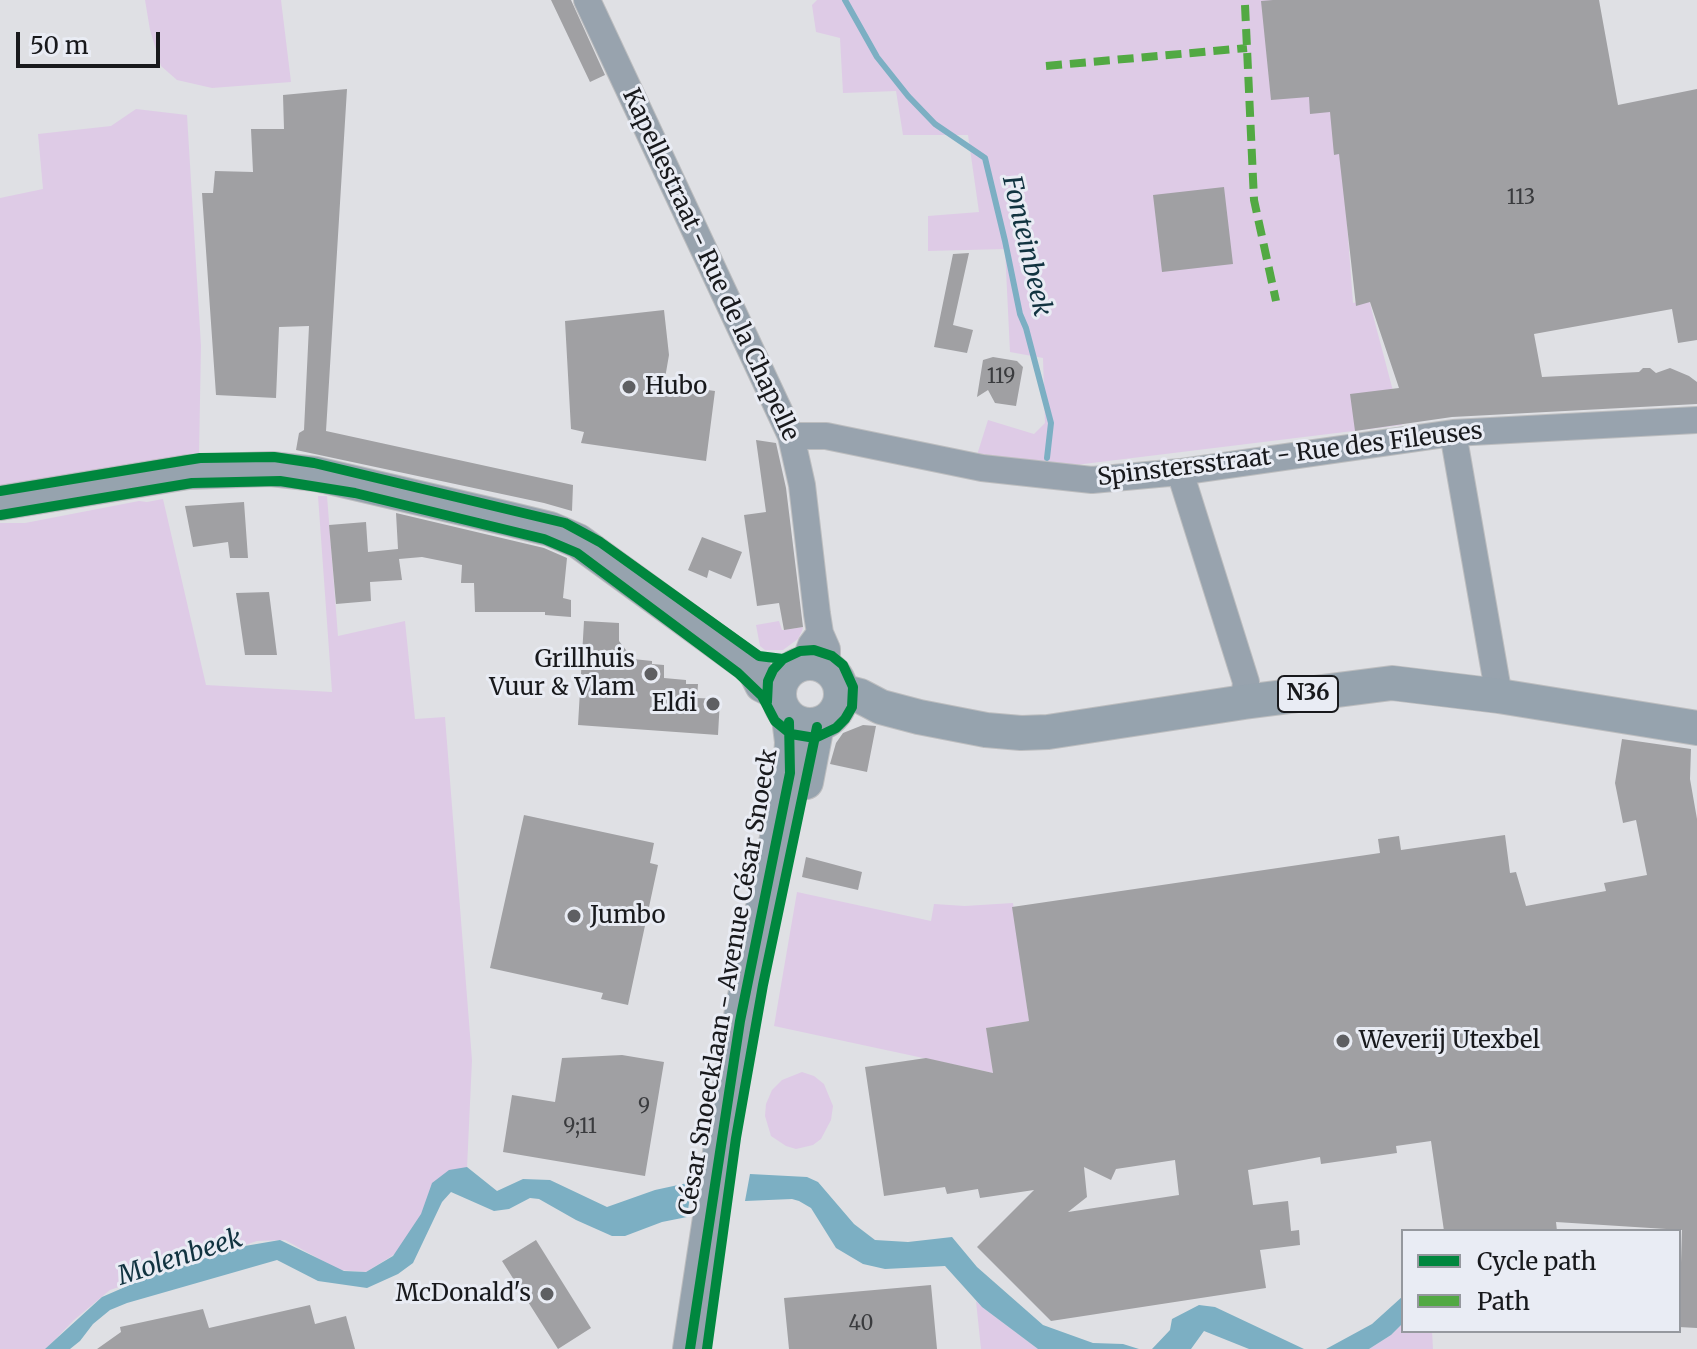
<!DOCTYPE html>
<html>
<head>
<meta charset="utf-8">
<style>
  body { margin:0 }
  #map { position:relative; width:1697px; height:1349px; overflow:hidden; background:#dfe0e4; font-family:Merriweather,serif }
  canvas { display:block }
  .legend { position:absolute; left:1401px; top:1229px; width:280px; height:104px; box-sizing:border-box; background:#e9ecf4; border:2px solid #95989e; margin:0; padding:10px 14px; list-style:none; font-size:24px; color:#18191c }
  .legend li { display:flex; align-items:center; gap:16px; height:40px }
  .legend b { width:40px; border:2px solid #95989e }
  .scale { position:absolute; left:16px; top:32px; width:144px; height:36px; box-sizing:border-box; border:4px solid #18191c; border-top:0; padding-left:10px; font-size:24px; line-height:28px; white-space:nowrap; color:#18191c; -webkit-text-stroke:6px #e9ecf4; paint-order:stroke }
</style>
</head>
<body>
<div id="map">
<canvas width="1697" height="1349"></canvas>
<ul class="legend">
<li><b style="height:10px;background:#00873e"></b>Cycle path</li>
<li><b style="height:10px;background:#52a943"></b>Path</li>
</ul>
<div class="scale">50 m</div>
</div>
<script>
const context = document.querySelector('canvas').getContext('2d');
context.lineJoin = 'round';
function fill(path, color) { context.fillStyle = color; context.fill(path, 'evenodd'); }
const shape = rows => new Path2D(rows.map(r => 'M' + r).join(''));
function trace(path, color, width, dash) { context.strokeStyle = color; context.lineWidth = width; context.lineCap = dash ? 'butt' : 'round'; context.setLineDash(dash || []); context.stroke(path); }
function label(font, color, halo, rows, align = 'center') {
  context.font = font + ' Merriweather,serif'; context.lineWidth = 6; context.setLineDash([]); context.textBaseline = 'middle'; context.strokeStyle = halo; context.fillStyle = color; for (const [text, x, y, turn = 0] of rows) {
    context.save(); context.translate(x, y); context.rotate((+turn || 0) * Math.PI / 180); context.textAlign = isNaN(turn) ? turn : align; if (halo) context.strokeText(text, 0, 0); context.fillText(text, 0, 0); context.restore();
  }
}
fill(shape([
  [145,0,281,0,291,82,212,88,177,80,161,66,150,30],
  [817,0,1374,0,1342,156,1353,303,1369,300,1402,425,1059,467,977,455,988,420,1034,434,1045,423,1043,358,1010,352,1005,249,928,251,928,216,979,212,968,135,903,135,896,91,843,93,840,38,816,32,812,5],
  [136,109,187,115,201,346,199,454,0,488,0,198,43,189,38,134,111,126],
  [318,496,327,496,338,636,405,621,415,719,445,717,472,1060,467,1168,411,1244,366,1272,339,1270,285,1240,257,1241,110,1290,74,1320,46,1349,0,1349,0,523,25,523,139,501,147,502,163,499,206,685,332,692],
  [779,621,782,630,803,627,802,631,798,639,783,650,765,650,760,646,756,625],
  [797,892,931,921,934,904,965,906,1013,903,1029,1021,987,1028,993,1073,774,1026],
  [802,1072,814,1076,824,1084,833,1106,831,1120,821,1139,813,1145,796,1149,786,1146,771,1136,765,1116,766,1104,772,1090,782,1080],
  [976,1301,982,1307,1038,1349,981,1349],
  [1403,1323,1403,1331,1432,1331,1433,1349,1369,1349,1391,1335]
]), '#decbe6');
fill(shape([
  [467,1167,497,1191,523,1179,550,1180,607,1207,655,1190,692,1182,687,1217,662,1222,625,1236,612,1236,576,1220,539,1199,530,1198,509,1209,494,1211,451,1192,442,1202,413,1263,398,1274,367,1288,318,1281,277,1260,127,1303,110,1310,93,1324,80,1341,70,1349,45,1349,102,1297,148,1277,239,1247,280,1240,344,1271,366,1272,393,1256,421,1214,432,1183,449,1170],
  [750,1174,807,1177,818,1182,854,1224,875,1240,908,1242,952,1237,977,1267,1043,1325,1093,1343,1123,1344,1139,1349,1038,1349,982,1307,945,1266,885,1269,863,1264,836,1248,811,1208,799,1201,792,1199,745,1201],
  [1403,1296,1403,1323,1391,1335,1369,1349,1326,1349,1372,1324],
  [1199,1305,1215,1307,1304,1349,1249,1349,1204,1331,1191,1349,1152,1349,1170,1330,1172,1319]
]), '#7cafc3');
trace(shape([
  [845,0,877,57,908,96,935,124,985,158,1005,241,1020,314,1026,328,1051,423,1047,458]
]), '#7cafc3', 6);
fill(shape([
  [551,0,571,0,605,75,590,82],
  [1273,0,1599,0,1618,105,1697,89,1697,340,1678,343,1672,309,1534,334,1542,377,1639,372,1643,368,1650,368,1656,373,1670,368,1689,376,1697,382,1697,404,1452,417,1355,431,1350,394,1399,388,1370,302,1356,306,1339,154,1334,155,1330,112,1310,114,1309,97,1271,100,1261,1],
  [347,89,326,431,573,485,572,511,544,503,296,450,299,433,304,430,309,326,279,327,276,398,216,395,202,193,213,193,215,171,253,172,251,129,284,129,283,95],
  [1224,187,1233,264,1162,272,1153,195],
  [969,253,953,325,973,330,967,353,934,347,953,254],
  [664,310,669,355,664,384,715,391,706,461,581,443,584,432,571,429,565,321],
  [993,357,1017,361,1023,367,1016,406,995,403,988,390,977,397,983,360],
  [756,440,776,443,786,488,803,627,784,630,779,603,757,606,744,515,766,512],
  [244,502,248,558,230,558,228,542,193,547,185,506],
  [396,513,544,548,567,558,563,598,571,600,571,617,545,615,545,612,475,612,474,583,461,583,462,565,422,557,399,559,402,580,370,582,371,601,336,604,329,525,366,522,368,552,398,549],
  [702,537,742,552,731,579,709,570,707,578,688,570],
  [269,592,277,655,245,655,236,593],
  [584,621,619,623,619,641,633,659,652,661,652,664,664,665,664,678,686,680,686,684,698,684,697,698,720,699,718,735,578,725],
  [863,725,876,726,867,772,830,764,836,743,843,733],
  [1622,739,1691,749,1690,779,1697,819,1697,1328,1679,1327,1682,1230,1556,1222,1557,1231,1444,1231,1431,1141,1396,1146,1397,1153,1321,1164,1320,1157,1248,1170,1253,1205,1288,1201,1291,1231,1299,1230,1300,1245,1260,1250,1266,1288,1051,1321,977,1247,1034,1190,980,1198,978,1189,947,1194,945,1187,884,1196,865,1067,926,1058,993,1073,986,1028,1029,1021,1012,907,1380,853,1378,839,1399,836,1401,850,1505,835,1510,873,1516,872,1526,906,1606,891,1604,883,1647,875,1636,820,1623,823,1615,783],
  [1175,1160,1179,1195,1068,1212,1087,1197,1084,1167,1111,1180,1116,1169],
  [524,815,654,843,650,863,658,865,628,1005,601,999,603,993,490,968],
  [806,857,862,872,858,890,802,877],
  [622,1055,664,1062,645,1176,503,1152,512,1095,555,1102,562,1058],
  [536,1240,591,1328,558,1349,502,1261],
  [931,1285,937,1349,789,1349,784,1298],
  [310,1305,315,1324,346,1316,355,1349,97,1349,121,1332,120,1327,203,1309,209,1328]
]), '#a0a0a3');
const minor = shape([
  [587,0,791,436,802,485,817,614,820,633,827,649,827,667],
  [1453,433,1499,696],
  [791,436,826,436,982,468,1092,480,1180,472,1453,433,1697,420],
  [1180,472,1246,682,1244,702],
  [804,663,811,645,820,633]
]);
const major = shape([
  [0,503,188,472,271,469,316,474,509,519,550,529,578,541,754,669,762,685,778,693],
  '779 694a31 31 0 1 1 62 0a31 31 0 1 1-62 0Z',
  [841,691,860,696,881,707,919,717,986,730,1021,733,1048,732,1244,702,1392,683,1499,696,1697,728],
  [806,782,817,725],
  [690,1349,740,1021,790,773,792,742,789,718]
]);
trace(minor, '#bcbdbf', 28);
trace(major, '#bcbdbf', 36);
trace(minor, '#98a3ae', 26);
trace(major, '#96a3ae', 34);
trace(shape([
  [1245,5,1254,200,1276,301],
  [1046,66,1247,48]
]), '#52a943', 8, [16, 8]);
trace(shape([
  [0,491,200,458,274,457,314,463,565,523,600,542,759,656,783,659],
  [0,515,192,483,280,481,355,493,544,539,577,553,738,673,762,696,775,721,791,734,815,738,836,728,845,719,852,707,853,687,843,665,832,656,814,650,800,651,783,659,773,670,768,681,767,702],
  [690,1349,740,1021,790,773,789,722],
  [707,1349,736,1138,763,985,817,727]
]), '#00873e', 10);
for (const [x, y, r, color] of [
  [629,387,8,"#5e5f62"],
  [651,674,8,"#5e5f62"],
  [713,704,8,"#5e5f62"],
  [574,916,8,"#5e5f62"],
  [1343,1041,8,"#5e5f62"],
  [547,1294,8,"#5e5f62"]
]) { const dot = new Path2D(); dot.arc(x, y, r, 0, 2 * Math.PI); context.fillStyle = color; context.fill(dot); trace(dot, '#e9ecf4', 3); }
label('20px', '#3a3b3e', null, [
  ["113",1521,198],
  ["119",1001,377],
  ["9",644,1107],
  ["9;11",580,1127],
  ["40",861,1324]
]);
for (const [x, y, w] of [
  [1308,694,60]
]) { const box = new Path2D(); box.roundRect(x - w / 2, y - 18, w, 36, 6); context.fillStyle = '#e9ecf4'; context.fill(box); trace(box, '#18191c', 2); }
label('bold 22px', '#18191c', null, [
  ["N36",1308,694]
]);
label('24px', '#18191c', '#e9ecf4', [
  ["Kapellestraat - Rue de la Chapelle",710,265,65],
  ["Spinstersstraat - Rue des Fileuses",1290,455,-7],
  ["César Snoecklaan - Avenue César Snoeck",729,982,-80]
]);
label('24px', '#18191c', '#e9ecf4', [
  ["Hubo",645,387],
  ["Grillhuis",635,660,"right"],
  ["Vuur & Vlam",635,688,"right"],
  ["Eldi",697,704,"right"],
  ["Jumbo",590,916],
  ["Weverij Utexbel",1359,1041],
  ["McDonald's",531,1294,"right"]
], 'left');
label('italic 26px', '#113340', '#e9ecf4', [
  ["Fonteinbeek",1026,246,77],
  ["Molenbeek",180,1258,-18]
]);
</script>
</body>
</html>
